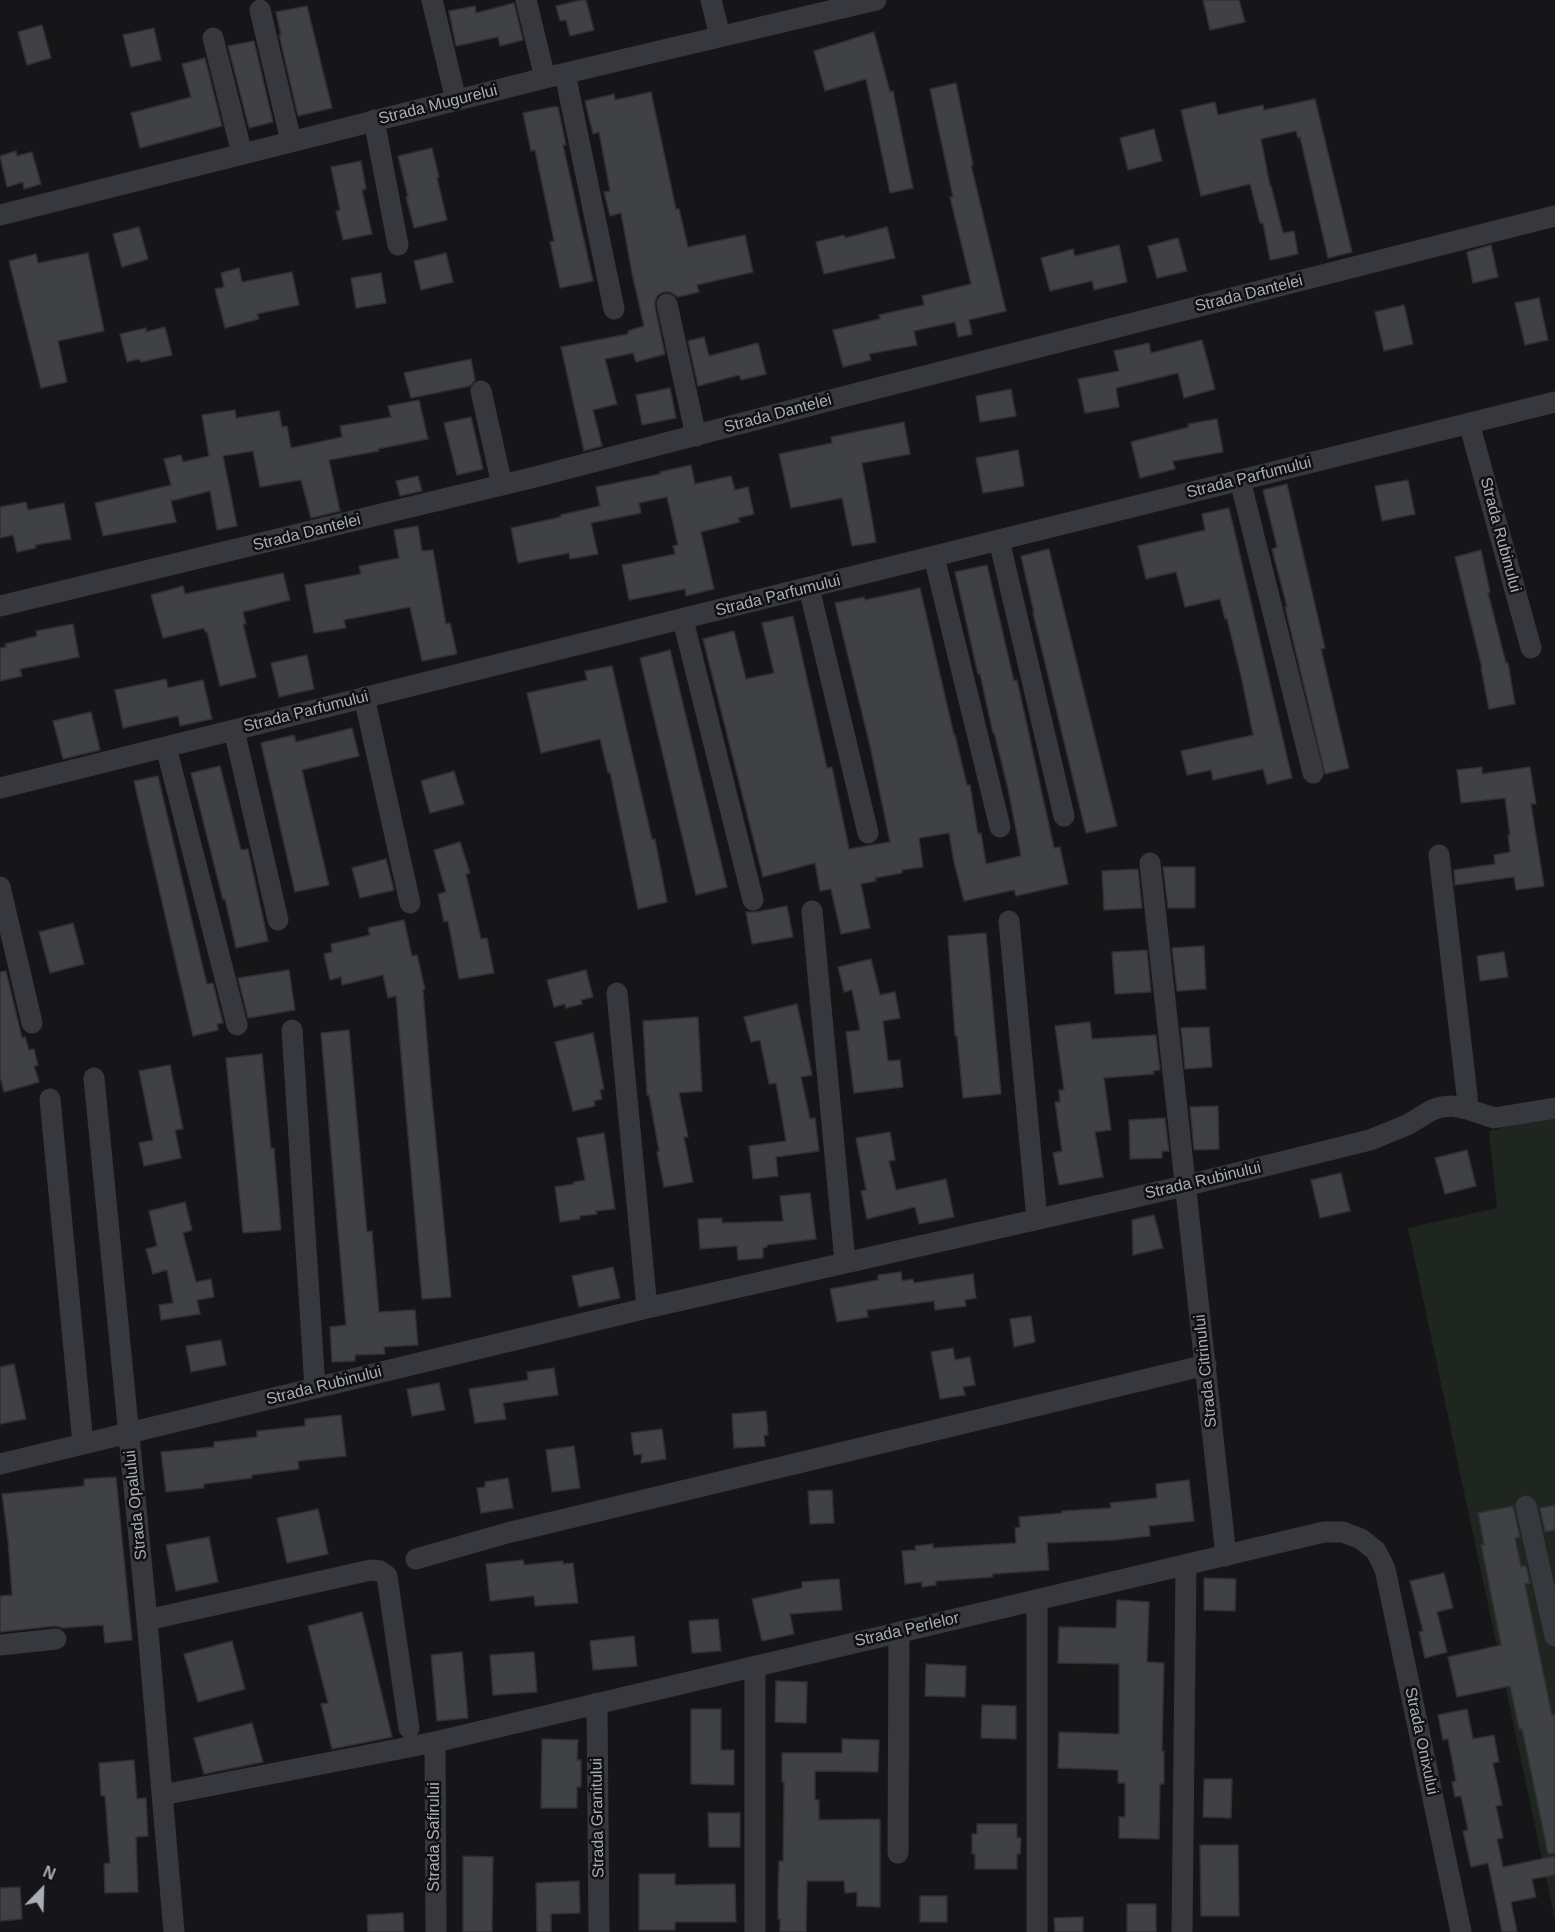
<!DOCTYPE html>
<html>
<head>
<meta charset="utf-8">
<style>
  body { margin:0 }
  #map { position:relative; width:1555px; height:1932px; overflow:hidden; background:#161618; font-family:Arial,sans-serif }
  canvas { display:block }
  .north { position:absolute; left:12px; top:1860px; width:60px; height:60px; -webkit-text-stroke:4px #111113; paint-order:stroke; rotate:23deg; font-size:16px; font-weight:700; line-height:24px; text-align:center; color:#a8adb8 }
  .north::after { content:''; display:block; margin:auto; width:21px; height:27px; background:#a8adb8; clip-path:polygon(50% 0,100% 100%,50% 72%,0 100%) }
</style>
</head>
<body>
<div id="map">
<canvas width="1555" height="1932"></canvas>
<div class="north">N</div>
</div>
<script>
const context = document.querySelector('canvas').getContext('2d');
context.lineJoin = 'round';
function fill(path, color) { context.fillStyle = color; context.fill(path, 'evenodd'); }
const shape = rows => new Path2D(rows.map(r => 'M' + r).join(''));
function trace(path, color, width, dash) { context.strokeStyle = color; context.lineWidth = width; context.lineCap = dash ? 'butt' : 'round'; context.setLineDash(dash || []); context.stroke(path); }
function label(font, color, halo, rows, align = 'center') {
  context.font = font + ' Arial,sans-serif'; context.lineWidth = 5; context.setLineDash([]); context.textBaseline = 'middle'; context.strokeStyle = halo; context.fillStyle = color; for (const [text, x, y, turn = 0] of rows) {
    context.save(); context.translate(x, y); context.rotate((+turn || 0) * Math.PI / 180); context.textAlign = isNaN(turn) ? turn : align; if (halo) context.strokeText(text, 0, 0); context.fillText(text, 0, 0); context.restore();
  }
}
fill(shape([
  [1555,1115,1555,1920,1408,1228,1497,1208,1489,1131]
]), '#1e261f');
const building = shape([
  [581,0,586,0,594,30,570,36,566,20,560,21,556,6,581,0],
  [1203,0,1239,0,1245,22,1210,30,1203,0],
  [514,3,523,40,500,46,498,37,456,46,449,11,475,6,476,13,514,3],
  [307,6,332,108,298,116,279,35,281,35,276,12,307,6],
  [42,25,51,58,27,65,18,32,42,25],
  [154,28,161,60,131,67,123,35,154,28],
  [874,32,890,92,893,91,913,188,890,193,866,79,825,91,814,51,874,32],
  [254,41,273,122,249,128,228,46,254,41],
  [205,58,222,126,140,148,131,113,191,97,182,64,205,58],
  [956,83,973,165,971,165,1006,311,969,320,972,334,958,337,955,322,914,331,917,345,869,354,871,360,843,367,833,330,880,319,879,315,924,305,922,296,971,284,950,197,953,197,930,89,956,83],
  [651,92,676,209,679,209,688,247,745,235,753,272,697,285,699,292,678,297,670,292,664,292,658,295,655,301,655,307,665,354,636,362,633,353,605,359,617,404,593,410,602,446,584,451,561,347,628,334,628,331,644,326,632,273,621,213,610,216,604,192,610,191,599,132,593,134,585,101,614,94,615,100,651,92],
  [1315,99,1352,252,1328,258,1300,137,1298,138,1296,131,1261,139,1270,186,1271,186,1283,233,1294,231,1298,254,1270,260,1263,223,1260,223,1250,184,1201,196,1181,110,1215,102,1218,115,1263,105,1264,110,1315,99],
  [552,107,558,107,566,145,563,145,593,281,560,288,550,242,554,241,535,150,531,151,523,113,552,107],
  [1154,129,1162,161,1128,170,1120,138,1154,129],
  [432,148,439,177,437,178,447,220,414,228,406,197,408,197,398,156,432,148],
  [16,151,17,156,32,152,41,184,24,189,23,182,7,187,0,156,16,151],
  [361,161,366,189,362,190,372,234,343,240,336,211,340,210,331,167,361,161],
  [139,227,148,259,122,267,113,234,139,227],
  [887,227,895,258,824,274,816,242,844,235,845,238,887,227],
  [1178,238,1187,271,1157,278,1148,246,1178,238],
  [1119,245,1127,282,1094,290,1092,281,1050,291,1041,258,1073,249,1075,256,1119,245],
  [1491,245,1498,277,1473,283,1467,252,1491,245],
  [88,253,104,331,58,341,67,382,41,388,9,261,36,254,38,263,88,253],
  [446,253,453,282,421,290,414,261,446,253],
  [239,268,242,282,292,272,299,305,257,314,259,319,225,328,215,289,224,287,221,273,239,268],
  [381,273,386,303,356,308,351,278,381,273],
  [1539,298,1548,340,1525,345,1515,303,1539,298],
  [1404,305,1413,344,1384,351,1375,312,1404,305],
  [165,327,172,355,141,362,139,359,127,362,120,334,146,328,146,332,165,327],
  [704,337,709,356,758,343,766,374,741,380,739,375,698,386,688,341,704,337],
  [1202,340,1215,389,1184,398,1178,373,1116,388,1119,407,1085,413,1078,379,1119,371,1114,351,1149,343,1151,353,1202,340],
  [471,359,475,380,470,386,411,398,404,373,471,359],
  [670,388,676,418,642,425,636,395,670,388],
  [1011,389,1016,416,980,422,976,396,1011,389],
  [419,400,428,439,378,449,379,451,329,460,340,511,311,518,301,480,260,487,253,451,223,456,237,526,217,530,210,491,171,501,176,522,103,536,95,503,171,485,164,459,181,455,183,462,209,456,202,415,235,410,236,418,279,411,282,427,287,426,291,448,342,437,340,426,391,417,388,406,419,400],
  [471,417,483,469,457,475,444,423,471,417],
  [1217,419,1223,452,1173,461,1175,469,1140,478,1131,442,1189,427,1188,424,1217,419],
  [904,422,910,454,862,463,876,542,852,546,842,498,791,508,779,454,832,443,831,437,904,422],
  [1018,450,1024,486,983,493,976,458,1018,450],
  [691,465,695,484,731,476,735,490,748,487,754,514,738,518,740,522,701,532,714,589,686,596,685,589,629,600,622,565,675,554,673,546,678,545,667,497,639,503,641,513,591,523,598,554,570,559,569,553,518,563,511,528,561,517,560,515,600,506,596,487,660,474,660,472,691,465],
  [418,476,422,491,400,496,396,481,418,476],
  [1408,480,1415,514,1382,521,1375,486,1408,480],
  [1287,484,1325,648,1321,649,1349,768,1325,774,1285,607,1287,607,1272,549,1277,547,1263,490,1287,484],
  [26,502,28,510,64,503,71,539,35,545,36,548,17,552,13,535,0,538,0,507,26,502],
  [1229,508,1292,778,1267,784,1263,769,1213,780,1211,770,1187,775,1181,751,1253,735,1241,676,1227,619,1225,619,1220,599,1185,607,1176,572,1146,579,1138,546,1205,530,1202,514,1229,508],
  [418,526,422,551,433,550,446,624,450,623,457,654,422,661,410,607,344,620,346,628,314,633,305,585,361,574,359,566,399,558,394,530,418,526],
  [1049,549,1117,826,1086,833,1033,613,1034,613,1021,556,1049,549],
  [1481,550,1490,592,1488,593,1506,663,1508,663,1515,704,1489,709,1481,668,1482,668,1455,557,1481,550],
  [987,565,1014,681,1017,680,1054,848,1060,847,1068,884,1016,896,1014,890,964,901,954,862,949,833,919,838,923,867,902,870,902,873,875,878,876,881,861,884,870,928,841,934,831,889,820,891,815,863,763,877,703,639,734,631,746,679,774,673,762,623,793,616,827,768,832,767,849,849,890,842,870,746,835,603,864,597,865,600,920,588,954,735,955,735,967,785,970,785,978,834,981,833,986,864,1021,856,1008,789,994,732,993,733,980,674,978,674,955,572,987,565],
  [283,573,290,600,243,612,246,624,243,624,256,677,220,686,207,632,205,632,204,628,163,638,151,595,183,586,185,594,283,573],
  [73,624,79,657,20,669,22,676,0,681,0,648,6,647,5,644,37,636,36,631,73,624],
  [670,650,727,887,696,895,640,658,670,650],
  [307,655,314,689,279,697,271,663,307,655],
  [612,666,652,839,655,839,667,902,638,909,610,772,608,773,600,739,541,753,527,693,587,680,585,671,612,666],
  [166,679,168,688,203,680,212,719,180,726,178,716,123,728,115,690,166,679],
  [91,712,100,750,63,759,53,721,91,712],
  [352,728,359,756,302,770,329,885,295,892,261,743,294,735,296,742,352,728],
  [220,766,241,850,248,849,268,941,236,948,225,899,223,900,191,773,220,766],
  [1482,767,1482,774,1530,767,1536,804,1531,804,1544,886,1516,890,1514,877,1455,885,1454,870,1495,864,1494,855,1510,852,1508,835,1510,835,1505,798,1461,803,1457,770,1482,767],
  [454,771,464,804,430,813,421,781,454,771],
  [158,776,204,972,207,984,213,983,223,1023,217,1024,218,1030,193,1036,134,781,158,776],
  [460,842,470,873,466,874,481,939,487,938,494,973,459,979,448,921,444,922,438,894,446,892,434,850,460,842],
  [386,859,394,890,360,898,352,868,386,859],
  [1163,867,1195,867,1195,908,1168,908,1163,867],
  [1138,869,1142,908,1104,910,1102,871,1138,869],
  [787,906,793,937,752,944,746,912,756,912,787,906],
  [404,920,412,956,417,955,425,989,423,990,431,1088,451,1297,422,1299,396,996,388,998,383,975,342,985,341,977,330,980,324,954,332,952,331,944,370,935,368,928,404,920],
  [73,923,84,964,50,973,39,932,73,923],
  [986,933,1001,1094,963,1098,957,1036,955,1036,948,936,986,933],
  [1204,946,1206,989,1177,991,1172,948,1204,946],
  [1147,950,1151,992,1115,994,1112,952,1147,950],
  [1504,952,1508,977,1480,981,1477,956,1504,952],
  [871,959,880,995,895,992,900,1018,883,1021,888,1061,900,1060,903,1087,854,1093,846,1032,860,1030,852,990,844,992,838,967,871,959],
  [289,970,295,1010,248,1018,238,978,289,970],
  [586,970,593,997,581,1000,582,1004,566,1008,565,1004,554,1007,547,980,586,970],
  [6,971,22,1038,25,1037,29,1050,34,1049,38,1065,34,1066,39,1082,4,1092,0,1077,0,972,6,971],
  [797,1004,812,1075,801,1077,810,1119,815,1118,819,1151,776,1157,778,1176,753,1179,749,1146,786,1141,776,1083,769,1084,760,1040,751,1042,744,1017,797,1004],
  [698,1017,702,1091,679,1093,688,1137,684,1137,693,1182,664,1187,657,1152,659,1151,649,1095,647,1095,643,1021,698,1017],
  [1090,1022,1092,1039,1156,1035,1160,1070,1153,1071,1154,1074,1104,1078,1111,1130,1095,1132,1103,1177,1059,1185,1053,1153,1062,1151,1055,1102,1060,1102,1059,1090,1064,1090,1055,1026,1090,1022],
  [1209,1027,1212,1067,1185,1069,1181,1028,1209,1027],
  [349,1030,367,1232,372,1231,379,1312,415,1310,418,1345,384,1347,385,1354,355,1355,355,1361,332,1362,330,1327,346,1325,321,1033,349,1030],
  [593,1033,604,1089,600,1090,602,1099,594,1101,595,1106,573,1111,555,1042,593,1033],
  [262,1054,271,1149,274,1148,281,1230,243,1233,226,1058,262,1054],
  [170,1065,183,1129,175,1130,181,1158,144,1166,139,1143,153,1140,139,1071,170,1065],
  [1218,1106,1219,1149,1194,1150,1190,1107,1218,1106],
  [1165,1118,1169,1151,1162,1151,1162,1158,1130,1159,1129,1120,1165,1118],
  [890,1132,895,1160,889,1161,896,1190,946,1179,954,1217,919,1224,915,1207,867,1219,861,1191,866,1190,856,1138,890,1132],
  [604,1133,615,1209,596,1211,597,1214,580,1216,580,1219,560,1222,555,1187,574,1184,574,1182,585,1180,577,1138,604,1133],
  [1467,1150,1476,1186,1445,1194,1435,1158,1467,1150],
  [1341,1173,1350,1211,1320,1218,1311,1180,1341,1173],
  [810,1193,816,1239,767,1245,767,1247,763,1248,763,1258,738,1260,737,1246,700,1249,698,1219,722,1218,722,1223,783,1221,780,1196,810,1193],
  [185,1202,192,1230,183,1233,196,1282,211,1279,214,1297,197,1300,200,1314,161,1320,159,1305,173,1303,167,1270,153,1274,146,1249,157,1246,149,1211,185,1202],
  [1154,1215,1163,1248,1133,1255,1132,1220,1154,1215],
  [613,1267,620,1298,579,1307,572,1276,613,1267],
  [901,1272,902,1281,913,1279,914,1283,973,1274,976,1298,965,1300,966,1306,935,1310,934,1301,867,1310,868,1317,837,1322,830,1289,878,1280,878,1275,901,1272],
  [1031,1316,1035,1342,1014,1347,1010,1319,1031,1316],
  [221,1340,226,1365,191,1372,186,1346,221,1340],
  [953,1348,955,1360,970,1357,975,1385,963,1387,965,1395,940,1399,931,1352,953,1348],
  [14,1364,26,1419,0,1424,0,1367,14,1364],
  [554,1368,558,1395,503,1403,506,1419,475,1423,469,1389,528,1380,527,1372,554,1368],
  [439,1383,445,1410,412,1416,407,1389,439,1383],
  [766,1411,768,1435,764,1435,765,1446,734,1448,732,1414,766,1411],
  [341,1415,346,1456,298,1461,299,1469,252,1475,252,1478,204,1484,204,1488,166,1492,161,1452,214,1447,214,1442,257,1437,257,1431,305,1426,305,1419,341,1415],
  [662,1429,666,1459,641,1463,642,1454,634,1455,631,1433,662,1429],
  [574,1446,580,1488,552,1492,546,1450,574,1446],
  [116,1477,132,1640,105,1643,103,1625,63,1628,55,1626,0,1632,0,1596,12,1595,8,1540,2,1494,84,1486,84,1479,116,1477],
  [508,1478,513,1508,481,1513,477,1488,485,1487,485,1482,508,1478],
  [1189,1480,1194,1521,1149,1526,1150,1536,1114,1540,1047,1543,1049,1570,992,1574,993,1577,936,1581,936,1585,922,1587,922,1582,905,1584,902,1551,916,1550,915,1546,933,1544,933,1548,1016,1543,1015,1528,1020,1527,1019,1517,1062,1513,1062,1511,1111,1508,1110,1503,1157,1498,1156,1484,1189,1480],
  [832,1490,834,1523,810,1524,808,1491,832,1490],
  [1555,1505,1555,1530,1545,1532,1540,1508,1555,1505],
  [1513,1506,1520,1537,1515,1538,1521,1566,1526,1566,1530,1583,1525,1584,1552,1715,1555,1714,1555,1853,1548,1854,1522,1729,1519,1729,1510,1686,1457,1697,1448,1657,1501,1645,1481,1545,1484,1545,1478,1513,1513,1506],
  [318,1509,328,1554,287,1563,277,1518,318,1509],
  [209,1537,218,1582,176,1591,166,1545,209,1537],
  [523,1560,524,1565,563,1561,563,1564,573,1563,578,1603,535,1606,534,1596,490,1601,486,1564,523,1560],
  [1444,1573,1453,1608,1437,1612,1447,1652,1425,1658,1419,1632,1423,1631,1410,1581,1444,1573],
  [1204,1578,1236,1579,1235,1611,1204,1610,1204,1578],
  [839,1579,842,1610,790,1614,794,1634,762,1641,752,1599,802,1588,802,1582,839,1579],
  [1117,1600,1149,1602,1147,1662,1164,1663,1162,1751,1164,1751,1164,1784,1160,1784,1159,1839,1119,1838,1119,1817,1125,1817,1125,1783,1118,1783,1118,1770,1058,1768,1059,1732,1119,1734,1119,1664,1058,1663,1059,1627,1116,1628,1117,1600],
  [362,1612,392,1737,332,1749,321,1704,328,1703,308,1626,362,1612],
  [718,1619,721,1651,692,1653,689,1621,718,1619],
  [634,1636,637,1666,593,1670,590,1641,634,1636],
  [232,1641,245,1689,198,1702,184,1654,232,1641],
  [462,1652,468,1718,437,1721,431,1655,462,1652],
  [534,1652,537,1692,493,1695,490,1655,534,1652],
  [926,1664,966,1666,965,1697,925,1696,926,1664],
  [776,1681,807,1682,806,1723,775,1722,776,1681],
  [982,1705,1016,1706,1016,1739,981,1738,982,1705],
  [691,1709,721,1709,721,1750,734,1750,734,1785,691,1784,691,1709],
  [1467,1709,1473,1739,1494,1735,1499,1762,1493,1763,1502,1805,1496,1806,1503,1838,1497,1839,1503,1867,1555,1856,1555,1875,1532,1879,1536,1897,1511,1902,1517,1932,1502,1932,1488,1863,1471,1867,1463,1831,1468,1830,1461,1796,1455,1797,1452,1782,1456,1781,1448,1739,1443,1740,1438,1715,1467,1709],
  [252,1723,263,1762,204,1774,194,1738,252,1723],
  [542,1739,578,1740,577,1760,581,1760,581,1787,577,1787,577,1808,541,1808,542,1739],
  [842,1739,879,1740,878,1772,815,1771,815,1800,819,1800,819,1820,880,1819,880,1907,857,1906,857,1892,845,1893,844,1881,807,1881,806,1932,780,1932,780,1919,778,1919,778,1889,779,1861,783,1861,784,1782,782,1782,782,1753,842,1753,842,1739],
  [134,1760,137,1799,146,1798,148,1836,136,1837,138,1892,105,1893,104,1864,110,1863,105,1796,101,1796,99,1763,134,1760],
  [1204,1779,1232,1779,1231,1818,1203,1817,1204,1779],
  [708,1813,740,1813,740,1847,709,1847,708,1813],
  [977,1824,1017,1824,1017,1838,1021,1838,1020,1854,1017,1854,1017,1869,975,1869,975,1854,972,1854,972,1834,977,1834,977,1824],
  [1200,1845,1238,1845,1239,1916,1201,1916,1200,1845],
  [463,1856,493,1857,492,1932,463,1932,463,1856],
  [639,1874,675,1874,675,1885,735,1884,736,1922,675,1922,675,1930,639,1930,639,1874],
  [579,1881,580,1913,551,1914,551,1932,537,1932,536,1883,579,1881],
  [20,1887,22,1919,0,1921,0,1888,20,1887],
  [920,1896,947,1896,947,1922,920,1922,920,1896],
  [1127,1904,1156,1904,1156,1932,1127,1932,1127,1904],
  [403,1913,404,1932,368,1932,367,1915,403,1913],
  [1083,1917,1083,1932,1055,1932,1054,1918,1083,1917]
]);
fill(building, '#404145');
trace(building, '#303034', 1.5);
trace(shape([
  [432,0,456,100],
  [526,0,545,78],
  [711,0,720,36],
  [260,10,291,141],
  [213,38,242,154],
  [565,74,614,309],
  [374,120,398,245],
  [0,215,545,78,876,0],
  [667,304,696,436],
  [481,391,502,485],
  [1469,423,1531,648],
  [1240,480,1313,773],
  [999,540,1064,816],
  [934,557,1000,827],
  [809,588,868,833],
  [0,606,535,477,862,392,1555,216],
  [683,620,753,900],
  [364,697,410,903],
  [234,730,278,920],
  [166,747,237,1025],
  [0,788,1555,402],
  [1439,855,1467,1095,1467,1109],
  [1150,863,1226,1556],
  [0,887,32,1023],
  [812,911,845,1262],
  [1009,921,1037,1219],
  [617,993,647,1308],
  [292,1030,315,1388],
  [94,1078,147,1620,174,1932],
  [50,1099,83,1444],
  [0,1464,647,1308,1184,1186,1370,1140,1407,1125,1432,1110,1441,1107,1452,1106,1467,1109,1494,1118,1555,1108],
  [1526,1506,1555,1636],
  [416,1559,507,1533,1206,1365],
  [147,1620,371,1570,380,1571,387,1576,409,1728],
  [0,1645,56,1639],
  [755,1666,755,1932],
  [597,1703,599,1932],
  [435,1742,436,1932],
  [162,1795,435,1742,1324,1532,1343,1532,1361,1539,1376,1551,1385,1569,1461,1932],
  [898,1853,899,1632],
  [1037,1932,1037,1600],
  [1182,1932,1186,1565]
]), '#37383d', 21);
label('16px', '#a8adb8', '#111113', [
  ["Strada Mugurelui",438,105,-14],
  ["Strada Dantelei",1249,294,-14],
  ["Strada Dantelei",778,414,-15],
  ["Strada Parfumului",1249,478,-14],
  ["Strada Dantelei",307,533,-14],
  ["Strada Rubinului",1500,535,75],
  ["Strada Parfumului",778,596,-14],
  ["Strada Parfumului",306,712,-14],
  ["Strada Rubinului",1203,1181,-13],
  ["Strada Citrinului",1206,1371,-96],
  ["Strada Rubinului",324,1386,-14],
  ["Strada Opalului",136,1505,-96],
  ["Strada Perlelor",907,1630,-13],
  ["Strada Onixului",1421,1741,78],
  ["Strada Granitului",598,1818,-91],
  ["Strada Safirului",435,1837,-90]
]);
</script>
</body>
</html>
